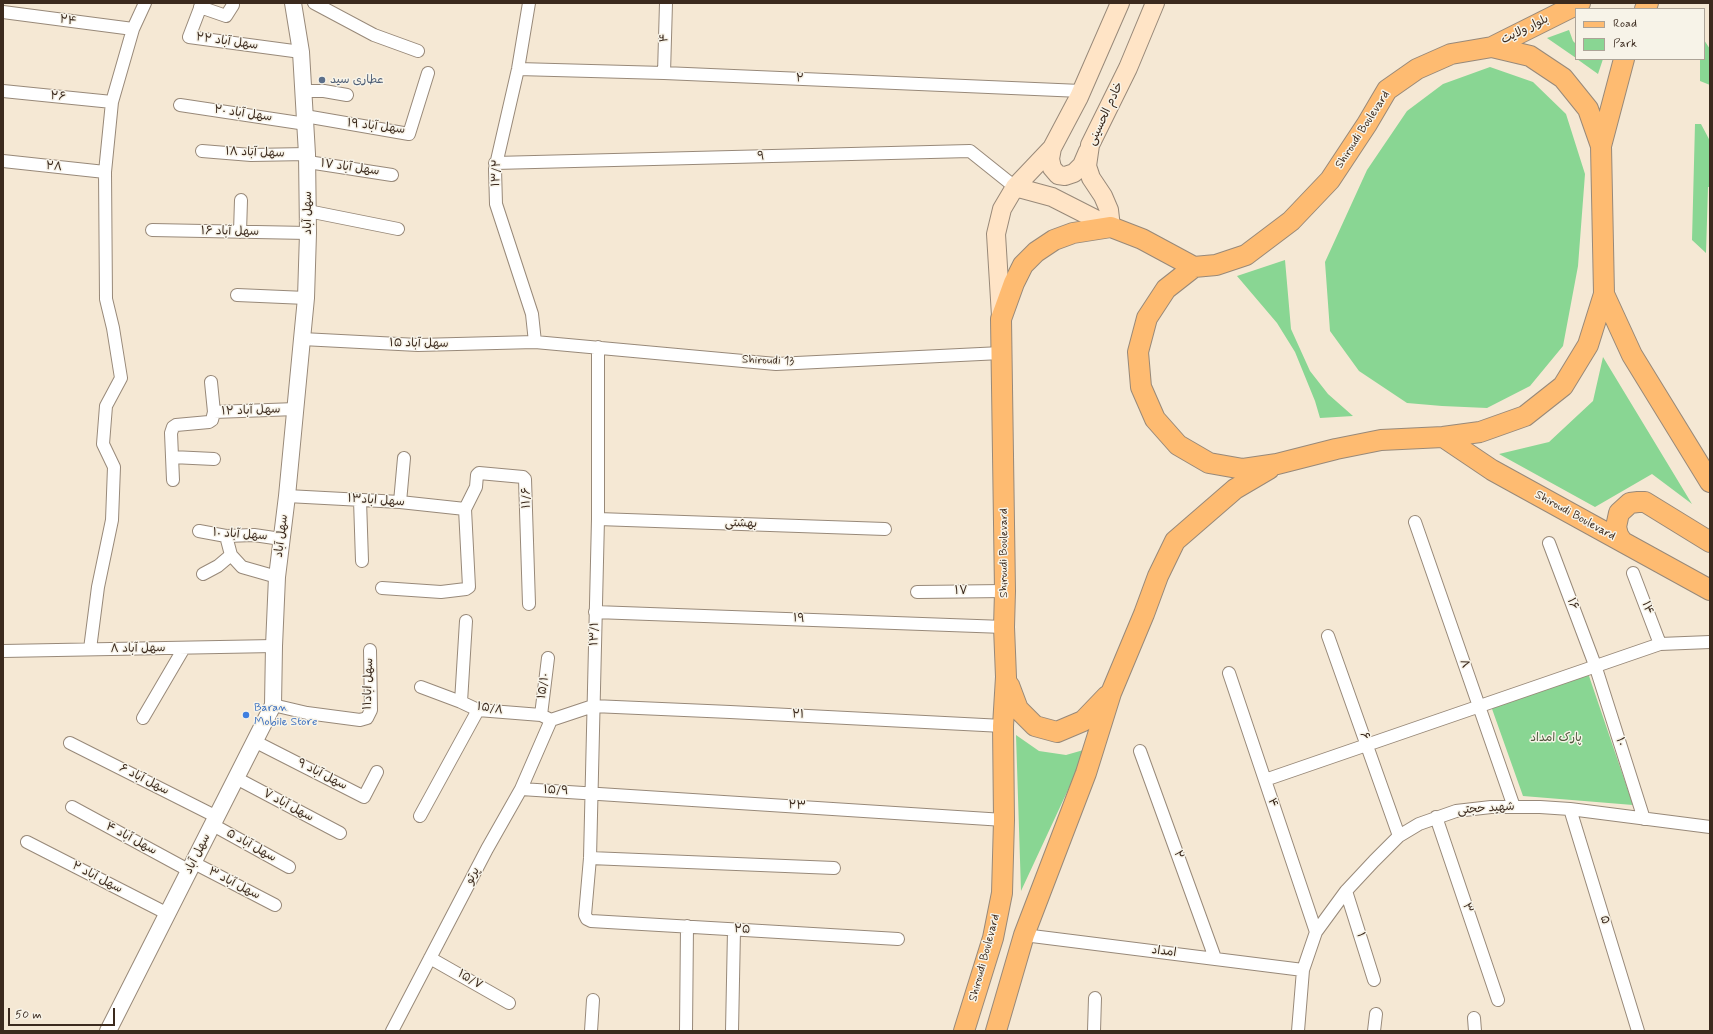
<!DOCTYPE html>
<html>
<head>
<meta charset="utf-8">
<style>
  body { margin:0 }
  #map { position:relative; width:1713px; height:1034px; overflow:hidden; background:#f5e8d4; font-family:Mynerve,sans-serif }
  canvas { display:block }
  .frame { position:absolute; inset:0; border:4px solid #3b2a1e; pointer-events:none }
  .legend { position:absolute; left:1575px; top:8px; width:130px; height:52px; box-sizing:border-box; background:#f7f3e8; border:1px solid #aca397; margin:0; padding:5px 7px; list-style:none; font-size:12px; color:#3b2a1e }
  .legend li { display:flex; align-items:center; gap:8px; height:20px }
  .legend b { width:20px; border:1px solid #aca397 }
  .scale { position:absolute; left:8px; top:1008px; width:107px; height:18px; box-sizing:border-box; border:2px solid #3b2a1e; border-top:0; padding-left:5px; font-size:12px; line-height:14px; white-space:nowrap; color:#3b2a1e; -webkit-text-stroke:3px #f7f3e8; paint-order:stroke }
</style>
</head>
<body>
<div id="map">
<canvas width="1713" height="1034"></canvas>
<div class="frame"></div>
<ul class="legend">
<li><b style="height:5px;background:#febb71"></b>Road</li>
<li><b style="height:11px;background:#89d693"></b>Park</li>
</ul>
<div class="scale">50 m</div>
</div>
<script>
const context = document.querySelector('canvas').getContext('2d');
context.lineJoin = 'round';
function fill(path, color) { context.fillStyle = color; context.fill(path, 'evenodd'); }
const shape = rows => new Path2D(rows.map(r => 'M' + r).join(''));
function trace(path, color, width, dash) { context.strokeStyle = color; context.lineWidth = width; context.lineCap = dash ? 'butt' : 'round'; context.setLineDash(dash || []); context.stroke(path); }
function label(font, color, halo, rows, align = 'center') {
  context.font = font + ' Mynerve,"Playpen Sans Arabic",sans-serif'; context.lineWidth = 3; context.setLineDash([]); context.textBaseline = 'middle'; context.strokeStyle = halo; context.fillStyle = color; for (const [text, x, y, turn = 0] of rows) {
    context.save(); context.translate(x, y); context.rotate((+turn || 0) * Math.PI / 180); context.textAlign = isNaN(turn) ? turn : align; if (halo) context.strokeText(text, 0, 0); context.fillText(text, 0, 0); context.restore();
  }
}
fill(shape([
  [1569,30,1573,41,1576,44,1576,58,1547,38],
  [1704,40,1710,49,1710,85,1700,81,1700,59,1704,59],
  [1577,59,1603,59,1598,74],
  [1490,67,1533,82,1566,114,1585,174,1578,266,1563,346,1530,386,1487,408,1442,406,1407,403,1359,371,1330,331,1325,262,1367,170,1407,111,1443,84],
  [1695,124,1701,124,1710,141,1710,187,1708,187,1706,253,1692,240],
  [1285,260,1291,329,1310,371,1328,394,1353,416,1320,418,1315,401,1295,352,1277,323,1237,276],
  [1603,357,1692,504,1652,474,1595,507,1499,454,1549,442,1593,401],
  [1588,673,1633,805,1523,796,1491,706],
  [1016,735,1039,751,1066,755,1087,749,1021,891]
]), '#89d693');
const minor = shape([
  [202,3,189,37,301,52],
  [314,3,374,35,418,51],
  [529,3,518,69,495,169,496,204,532,314,535,342],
  [200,7,226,16,233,5],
  [3,12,133,29],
  [518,69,664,73,1081,91],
  [664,73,666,3],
  [3,91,112,102],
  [304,91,324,91,347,95],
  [180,105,306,124],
  [305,116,409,134,428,73],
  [202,151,251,155,307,154],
  [3,161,105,172],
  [308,162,392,175],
  [495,163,970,151,1015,187],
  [308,211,398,229],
  [152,230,308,233],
  [240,232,241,200],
  [237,295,306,298],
  [302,339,418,345,535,342,776,364,1001,353],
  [598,347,598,519,590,858,585,915,587,919,591,921,898,939],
  [211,382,214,412],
  [172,457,214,459],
  [173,480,171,433,173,427,176,425,209,422,212,420,214,412,296,409],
  [287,496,400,502,465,509],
  [360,500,362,561],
  [400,502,404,458],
  [465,509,476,487,477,475,479,473,523,477,525,479,529,604],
  [598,519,885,529],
  [1415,522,1514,807],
  [199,531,226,536,254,535,281,539],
  [226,536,231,555,242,567,277,577],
  [1549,543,1595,665,1644,819],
  [1633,573,1660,644],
  [203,574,218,566,231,555],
  [382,588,441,592,466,589,469,587,465,509],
  [917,592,1005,591],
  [595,612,1004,627],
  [466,621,461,702,478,710,541,715,551,720],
  [1328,636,1399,836],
  [90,649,98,587,112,520,114,467,103,444,106,406,121,378,113,328,106,299,105,172,112,102,133,29,145,3],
  [3,651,274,646],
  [1229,673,1316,932],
  [421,687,461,702],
  [273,705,307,713,360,720,367,718,371,710,370,650],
  [541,715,548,658],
  [143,718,184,648],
  [551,720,593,706,730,712,1003,726],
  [254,741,364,797,377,772],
  [70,743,217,817],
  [1140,751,1215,958],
  [236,778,340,833],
  [1265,780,1660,644,1710,642],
  [521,789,1004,820],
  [72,807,190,871],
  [1570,809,1638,1031],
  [420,816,478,710],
  [1436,817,1498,1000],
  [213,825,289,867],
  [27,842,168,914],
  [590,858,834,868],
  [194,863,275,905],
  [1346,891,1374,980],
  [1024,935,1303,970],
  [430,958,509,1003],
  [1474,1018,1475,1031],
  [392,1031,487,849,521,789,551,720],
  [591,1031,593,1000],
  [686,1031,687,926],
  [732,1031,734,930],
  [1094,1031,1095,998],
  [1298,1031,1303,970,1316,932,1346,891,1374,861,1399,836,1419,824,1456,811,1491,807,1540,807,1570,809,1710,827],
  [1374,1031,1376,1014]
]);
const tertiary = shape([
  [108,1031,273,705,274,646,277,577,287,496,302,339,306,298,308,233,307,154,301,52,293,3]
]);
const secondary = shape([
  [1052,148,1050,159,1052,168,1058,175,1065,176,1074,173,1082,165,1088,151],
  [1015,187,1052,197,1111,227],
  [1111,227,1109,210,1103,196,1091,178,1087,166,1090,145,1128,68,1155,3],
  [1001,316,996,234,1002,209,1015,187,1052,148,1079,97,1120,3]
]);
const primary = shape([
  [1645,9,1648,3],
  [1492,47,1530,56,1563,78,1588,109,1601,146,1604,294,1588,345,1563,386,1525,416,1480,432,1443,437,1381,440,1336,449,1277,464,1243,469,1209,463,1178,445,1155,419,1141,387,1138,352,1147,318,1166,289,1194,267,1216,265,1246,255,1291,221,1330,180,1367,124,1387,90,1417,69,1451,54,1492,47],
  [1492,47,1580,3],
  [1601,146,1624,59],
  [1604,294,1632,355,1710,482],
  [1443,437,1492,470,1710,590],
  [1622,541,1618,535,1616,527,1619,513,1630,503,1638,502,1645,502,1710,542],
  [1009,685,1018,709,1035,726,1057,732,1083,721,1107,696],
  [964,1031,993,938,1002,893,1004,820,1003,726,1006,677,1004,627,1005,591,1001,319,1014,283,1023,265,1036,252,1054,240,1073,233,1111,227,1142,239,1194,267],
  [996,1031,1024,935,1086,773,1111,693,1144,614,1158,576,1175,541,1235,489,1269,469]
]);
trace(minor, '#988979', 14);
trace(tertiary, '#988979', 18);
trace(secondary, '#988979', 20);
trace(primary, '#988979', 22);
trace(minor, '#fff', 12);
trace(tertiary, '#fff', 16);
trace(secondary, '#ffe4c6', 18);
trace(primary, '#febb71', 20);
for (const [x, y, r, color] of [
  [322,80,4,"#5c6f8a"],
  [246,715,4,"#3f7fe0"]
]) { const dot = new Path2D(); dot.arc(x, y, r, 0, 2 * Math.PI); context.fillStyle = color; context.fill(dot); trace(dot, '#f7f3e8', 1.5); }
label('12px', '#3b2a1e', '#f7f3e8', [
  ["۲۴",68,21,8],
  ["بلوار ولایت",1525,30,-26],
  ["۴",665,38,-88],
  ["سهل آباد ۲۲",227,42,8],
  ["۲",800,79,2],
  ["۲۶",58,97,6],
  ["سهل آباد ۲۰",243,114,8],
  ["خادم الحسینی",1106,114,-65],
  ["سهل آباد ۱۹",376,127,7],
  ["Shiroudi Boulevard",1363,130,-57],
  ["سهل آباد ۱۸",255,153,2],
  ["۹",761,157,-1],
  ["۲۸",54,167,6],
  ["سهل آباد ۱۷",350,168,8],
  ["۱۳/۲",497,173,-88],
  ["سهل آباد",308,213,-90],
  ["سهل آباد ۱۶",230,232,1],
  ["سهل آباد ۱۵",419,344,1],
  ["Shiroudi 13",768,361,2],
  ["سهل آباد ۱۲",251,411,-2],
  ["۱۱/۶",527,498,-91],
  ["سهل اباد۱۳",376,501,4],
  ["Shiroudi Boulevard",1575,516,29],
  ["بهشتی",741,524,2],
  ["سهل آباد ۱۰",240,535,4],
  ["سهل آباد",282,536,-83],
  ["Shiroudi Boulevard",1004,553,-90],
  ["۱۷",961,591],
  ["۱۶",1572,604,69],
  ["۱۴",1647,608,69],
  ["۱۹",799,619,2],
  ["۱۳/۱",595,634,-89],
  ["سهل آباد ۸",138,649,-1],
  ["۸",1464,664,71],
  ["سهل اباد۱۱",369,684,-88],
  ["۱۵/۱۰",544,686,-82],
  ["۱۵/۸",490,709,9],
  ["۲۱",798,715,3],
  ["۶",1364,736,71],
  ["۱۰",1620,742,72],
  ["سهل آباد ۹",322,775,27],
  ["سهل آباد ۶",144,780,27],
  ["۱۵/۹",556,791,3],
  ["۴",1272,803,71],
  ["سهل آباد ۷",288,806,28],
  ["۲۳",797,806,4],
  ["شهید حجتی",1486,809,-4],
  ["سهل آباد ۴",131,839,28],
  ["سهل آباد ۵",251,846,29],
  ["سهل آباد",198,854,-63],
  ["۲",1178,855,70],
  ["پرتو",473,876,-62],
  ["سهل آباد ۲",97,878,27],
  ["سهل آباد ۳",234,884,27],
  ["۳",1467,908,71],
  ["۵",1604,920,73],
  ["۲۵",742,930,3],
  ["۱",1360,935,72],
  ["امداد",1164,952,7],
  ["Shiroudi Boulevard",985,958,-75],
  ["۱۵/۷",470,980,30]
]);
label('12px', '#4e5e75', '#f7f3e8', [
  ["عطاری سید",330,80]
], 'left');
label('12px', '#366cbe', '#f7f3e8', [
  ["Baran",254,708],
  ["Mobile Store",254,722]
], 'left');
label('12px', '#4e553b', '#f7f3e8', [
  ["پارک امداد",1556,738]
]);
</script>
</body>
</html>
